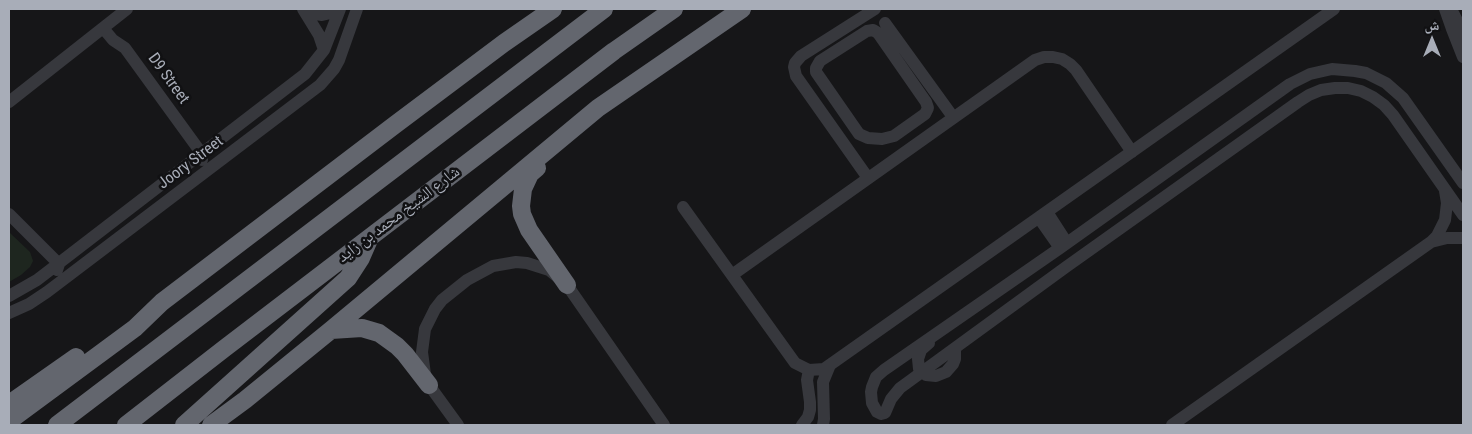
<!DOCTYPE html>
<html>
<head>
<meta charset="utf-8">
<style>
  body { margin:0 }
  #map { position:relative; width:1472px; height:434px; overflow:hidden; background:#161618; font-family:"Roboto Condensed","Noto Naskh Arabic",sans-serif }
  canvas { display:block }
  .frame { position:absolute; inset:0; border:10px solid #a8adb8; pointer-events:none }
  .north { position:absolute; left:1407px; top:15px; width:50px; height:50px; -webkit-text-stroke:4px #111113; paint-order:stroke; rotate:0deg; font-size:14px; font-weight:700; line-height:20px; text-align:center; color:#a8adb8 }
  .north::after { content:''; display:block; margin:auto; width:18px; height:22px; background:#a8adb8; clip-path:polygon(50% 0,100% 100%,50% 72%,0 100%) }
</style>
</head>
<body>
<div id="map">
<canvas width="1472" height="434"></canvas>
<div class="frame"></div>
<div class="north">ش</div>
</div>
<script>
const context = document.querySelector('canvas').getContext('2d');
context.lineJoin = 'round';
function fill(path, color) { context.fillStyle = color; context.fill(path, 'evenodd'); }
const shape = rows => new Path2D(rows.map(r => 'M' + r).join(''));
function trace(path, color, width, dash) { context.strokeStyle = color; context.lineWidth = width; context.lineCap = dash ? 'butt' : 'round'; context.setLineDash(dash || []); context.stroke(path); }
function label(font, color, halo, rows, align = 'center') {
  context.font = font + ' "Roboto Condensed","Noto Naskh Arabic",sans-serif'; context.lineWidth = 5; context.setLineDash([]); context.textBaseline = 'middle'; context.strokeStyle = halo; context.fillStyle = color; for (const [text, x, y, turn = 0] of rows) {
    context.save(); context.translate(x, y); context.rotate((+turn || 0) * Math.PI / 180); context.textAlign = isNaN(turn) ? turn : align; if (halo) context.strokeText(text, 0, 0); context.fillText(text, 0, 0); context.restore();
  }
}
fill(shape([
  [9,232,30,252,33,261,30,267,21,275,9,282]
]), '#1e261f');
trace(shape([
  [303,9,319,35,324,50],
  [303,9,309,13,322,15,335,12,340,9],
  [1445,9,1452,29,1463,57],
  [1451,9,1463,32],
  [885,23,953,117],
  [103,28,113,40,125,48,202,154,202,160],
  [873,30,878,33,926,102,928,108,925,114,894,136,882,139,868,138,859,134,816,72,816,68,820,61,867,31,873,30],
  [9,102,127,9],
  [868,178,796,76,794,67,795,63,801,56,875,9],
  [1463,183,1403,98,1386,83,1366,73,1355,71,1332,69,1310,74,1290,84,1060,248,884,370,876,377,872,387,871,392,872,403,877,412,881,414,885,413,891,399,900,388,1066,267,1298,102,1309,95,1321,90,1335,88,1348,88,1361,91,1373,97,1384,105,1393,115,1463,215],
  [683,207,795,363,809,370,824,369,1334,9],
  [1047,212,1067,243],
  [9,214,59,264,57,270],
  [1039,218,1060,248],
  [1431,242,1447,238,1463,238],
  [732,275,1035,60,1044,57,1053,57,1062,59,1070,64,1076,70,1132,152],
  [9,296,37,280,305,74,324,50,340,9],
  [9,313,29,304,47,292,320,85,334,69,339,60,357,9],
  [929,343,921,350,918,359,919,369,926,375,936,376,946,372,953,364,955,359,955,348],
  [458,425,429,385,425,374,422,352,425,329,435,309,442,300,467,280,493,266,516,262,527,263,549,270,567,285,664,425],
  [802,425,808,417,810,410,810,402,807,380,809,370],
  [823,425,824,419,823,382,830,365],
  [1172,425,1431,242,1437,236,1445,220,1447,203,1445,191]
]), '#37383d', 12);
trace(shape([
  [537,168,530,174,523,189,521,206,522,214,529,230,567,285],
  [331,330,362,328,379,333,397,346,405,354,429,385],
  [9,404,76,357],
  [9,421,135,328,162,302,396,124,504,43,553,9],
  [57,425,604,9],
  [126,425,225,348,614,51,674,9],
  [184,425,348,278,361,258,368,242],
  [211,425,245,400,331,330,598,108,742,9]
]), '#63666e', 18);
label('16px', '#a8adb8', '#111113', [
  ["D9 Street",168,79,54],
  ["Joory Street",191,163,-37],
  ["شارع الشيخ محمد بن زايد",399,215,-37]
]);
</script>
</body>
</html>
